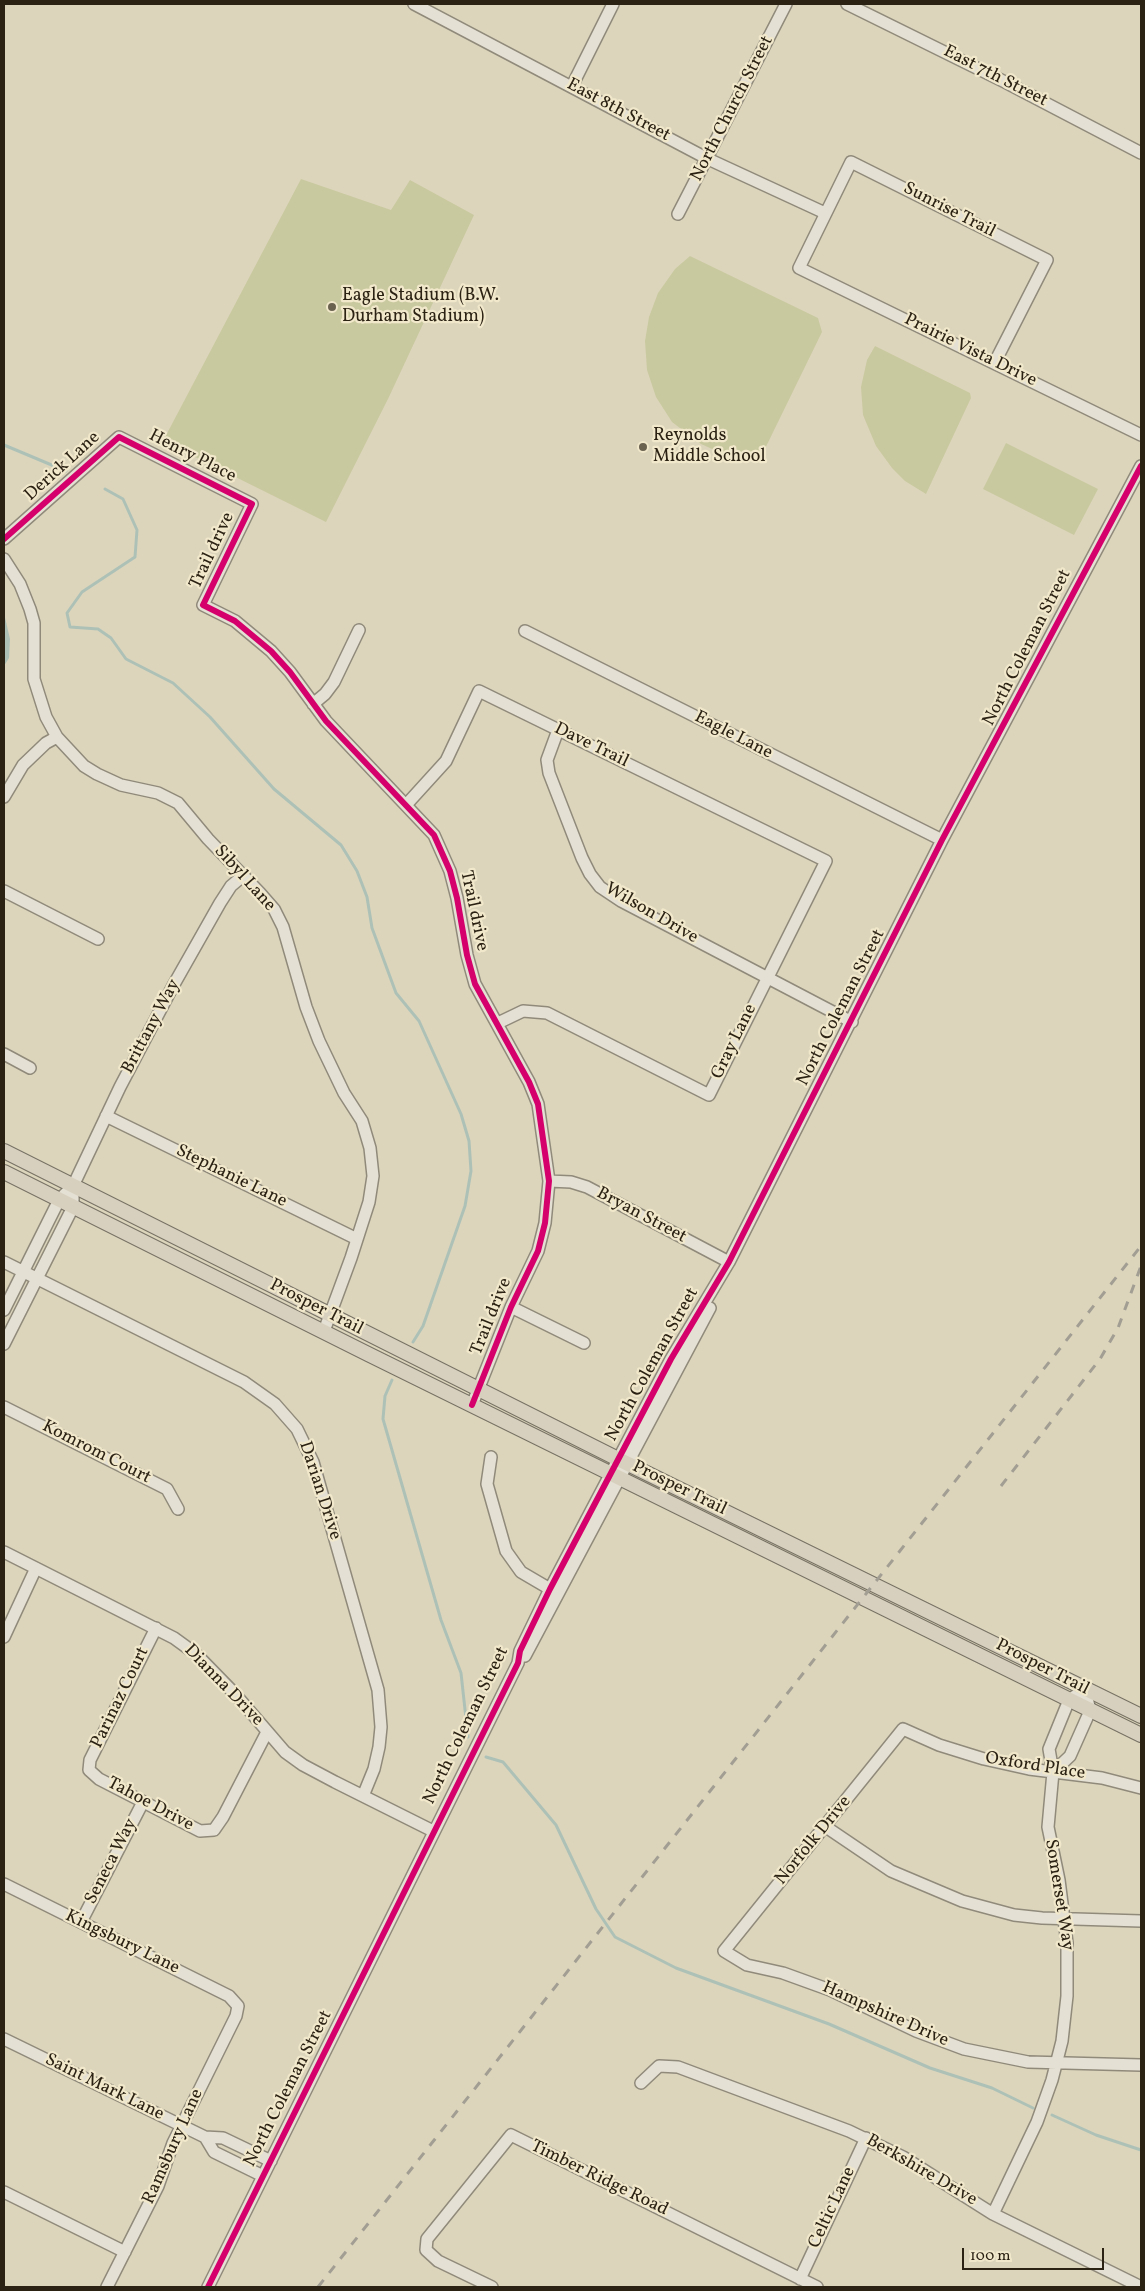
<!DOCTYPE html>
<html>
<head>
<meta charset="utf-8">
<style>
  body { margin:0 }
  #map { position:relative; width:1145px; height:2291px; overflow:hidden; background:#dcd5bc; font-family:Vollkorn,serif }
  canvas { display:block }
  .frame { position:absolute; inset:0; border:5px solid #2c2214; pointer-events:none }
  .scale { position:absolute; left:962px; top:2248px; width:142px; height:22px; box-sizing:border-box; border:2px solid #2c2214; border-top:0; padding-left:6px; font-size:15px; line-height:18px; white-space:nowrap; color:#2c2214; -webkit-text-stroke:4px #f1e8cb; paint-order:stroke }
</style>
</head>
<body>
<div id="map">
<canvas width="1145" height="2291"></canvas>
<div class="frame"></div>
<div class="scale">100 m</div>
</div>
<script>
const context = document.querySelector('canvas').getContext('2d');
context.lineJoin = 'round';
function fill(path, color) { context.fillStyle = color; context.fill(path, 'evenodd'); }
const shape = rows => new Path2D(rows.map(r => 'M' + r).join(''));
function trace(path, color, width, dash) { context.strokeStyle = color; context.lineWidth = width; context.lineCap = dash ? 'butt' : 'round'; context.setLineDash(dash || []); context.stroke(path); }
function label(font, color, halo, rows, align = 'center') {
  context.font = font + ' Vollkorn,serif'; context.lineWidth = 4.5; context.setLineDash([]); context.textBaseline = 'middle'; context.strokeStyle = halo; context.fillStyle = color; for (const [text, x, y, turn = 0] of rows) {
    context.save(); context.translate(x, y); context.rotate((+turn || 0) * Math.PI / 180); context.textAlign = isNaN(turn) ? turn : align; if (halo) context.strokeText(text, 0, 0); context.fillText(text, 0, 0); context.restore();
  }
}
fill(shape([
  [301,179,391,210,410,180,474,215,388,399,326,522,163,441],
  [690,256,818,318,822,332,759,461,721,453,701,444,672,422,656,397,647,370,645,341,649,317,658,293,675,269],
  [875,346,970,393,971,398,926,494,905,481,892,468,876,446,863,415,861,387,867,360],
  [1006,443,1098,489,1074,535,983,489]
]), '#c9c99f');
fill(shape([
  [4,613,10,639,9,658,4,666]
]), '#aec1b7');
trace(shape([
  [4,445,66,471],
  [105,489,123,499,137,530,135,557,82,592,67,613,70,627,98,629,111,638,126,659,173,683,210,717,274,789,341,845,357,871,367,897,372,928,396,993,419,1021,461,1114,469,1141,471,1171,465,1206,423,1326,413,1342],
  [392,1380,385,1396,383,1419,441,1620,461,1673,468,1737],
  [486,1757,503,1762,556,1825,596,1909,615,1937,676,1968,829,2024,930,2068,992,2088,1033,2108],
  [1052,2115,1096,2135,1141,2150]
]), '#aec1b7', 3);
const minor = shape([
  [414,4,708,159,825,213],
  [847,4,1005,82,1141,153],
  [572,86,613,4],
  [678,214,786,4],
  [995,362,1047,260,851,162,799,268,1141,435],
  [4,539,119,437,252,504,203,605,235,621,271,651,290,672,326,721,434,835,450,871,457,898,467,955,475,984,529,1082,538,1104,549,1181,545,1223,538,1251,511,1307,472,1405],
  [4,559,20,584,30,609,34,623,34,679,46,717,57,737,84,766,97,774,121,785,158,793,178,803,208,839,260,893,274,909,283,927,306,1007,319,1041,344,1093,362,1121,370,1148,373,1176,369,1202,351,1258,324,1331],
  [525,631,942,840],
  [313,704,325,694,334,682,359,630],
  [558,730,547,760,549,773,582,858,590,874,600,887,621,901,852,1022],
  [4,797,23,765,46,743,57,737],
  [406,805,446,761,479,691,826,861,709,1095,547,1013,523,1011,498,1023],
  [4,891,98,939],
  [4,1054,30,1068],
  [106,1116,357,1239],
  [549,1181,571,1182,587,1187,729,1262],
  [4,1262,244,1382,275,1404,297,1429,313,1462,378,1690,381,1727,379,1747,374,1769,363,1796],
  [511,1307,584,1343],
  [4,1310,59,1200,73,1186,120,1087,173,986,220,903,231,886,244,875],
  [4,1344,73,1207,73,1186],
  [4,1407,167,1489,178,1509],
  [491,1457,487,1484,506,1551,521,1572,550,1589],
  [4,1552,174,1638,196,1654,235,1694,285,1752,303,1765,335,1782,433,1831],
  [156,1628,90,1760,89,1770,99,1779,200,1831,214,1830,223,1817,267,1732],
  [4,1637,36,1568],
  [525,1656,710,1308],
  [1141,1788,1102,1778,1029,1769,984,1759,939,1745,903,1729,724,1951,747,1965,783,1973,830,1990,916,2031,964,2049,1028,2062,1141,2065],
  [826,1827,891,1871,962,1901,1014,1915,1042,1918,1141,1921],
  [4,1884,229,1996,238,2006,236,2016,173,2143,158,2186,107,2287],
  [81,1922,143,1802],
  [4,2039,205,2137,223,2138,271,2161],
  [641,2083,659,2066,678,2067,849,2131,903,2157,993,2214,1141,2287],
  [205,2137,214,2152,263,2176],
  [4,2192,125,2252],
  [993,2214,1037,2122,1052,2080,1062,2041,1067,1996,1067,1943,1059,1880,1048,1827,1053,1772,1049,1749,1069,1700,1085,1689,1090,1711,1070,1756,1053,1772],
  [800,2279,866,2138],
  [208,2287,518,1663,520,1651,550,1589,671,1359,729,1262,942,840,1141,466],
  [492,2287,438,2261,426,2250,427,2239,511,2135,817,2287]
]);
const major = shape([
  [4,1151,618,1459,1141,1716],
  [4,1172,368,1354,1141,1735]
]);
trace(minor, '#908a7b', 14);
trace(major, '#777264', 16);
trace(minor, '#e4e0d3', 11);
trace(major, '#d8d0bf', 14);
trace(shape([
  [1001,1486,1100,1359,1118,1328,1141,1266],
  [318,2287,1141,1246]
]), '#a29e93', 3, [9, 9]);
trace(shape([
  [4,539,119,437,252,504,203,605,235,621,271,651,290,672,326,721,434,835,450,871,457,898,467,955,475,984,529,1082,538,1104,549,1181,545,1223,538,1251,511,1307,472,1405],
  [208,2287,518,1663,520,1651,550,1589,671,1359,729,1262,942,840,1141,466]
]), '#d6006c', 6);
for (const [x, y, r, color] of [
  [332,307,5,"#6a614f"],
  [643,447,5,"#6a614f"]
]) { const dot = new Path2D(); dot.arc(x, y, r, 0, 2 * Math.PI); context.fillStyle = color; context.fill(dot); trace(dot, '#f1e8cb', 2); }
label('18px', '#2c2214', '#f1e8cb', [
  ["East 7th Street",995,77,27],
  ["North Church Street",733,109,-63],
  ["East 8th Street",618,111,28],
  ["Sunrise Trail",949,211,27],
  ["Prairie Vista Drive",970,351,26],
  ["Henry Place",192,457,27],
  ["Derick Lane",63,467,-42],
  ["Trail drive",213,551,-65],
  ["North Coleman Street",1028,648,-63],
  ["Eagle Lane",733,736,27],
  ["Dave Trail",591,746,26],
  ["Sibyl Lane",244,879,48],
  ["Trail drive",473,911,78],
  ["Wilson Drive",651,914,30],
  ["North Coleman Street",842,1008,-63],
  ["Brittany Way",152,1027,-62],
  ["Gray Lane",735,1042,-64],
  ["Stephanie Lane",231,1177,26],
  ["Bryan Street",641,1216,28],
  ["Prosper Trail",316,1308,27],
  ["Trail drive",492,1317,-68],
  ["North Coleman Street",653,1365,-61],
  ["Komrom Court",96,1453,27],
  ["Prosper Trail",679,1489,26],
  ["Darian Drive",319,1491,72],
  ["Prosper Trail",1042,1668,27],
  ["Dianna Drive",223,1686,46],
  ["Parinaz Court",121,1698,-64],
  ["North Coleman Street",467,1726,-64],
  ["Oxford Place",1035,1767,9],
  ["Tahoe Drive",150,1805,28],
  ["Norfolk Drive",814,1841,-51],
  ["Seneca Way",112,1862,-63],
  ["Somerset Way",1058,1895,81],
  ["Kingsbury Lane",122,1943,26],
  ["Hampshire Drive",885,2015,24],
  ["Saint Mark Lane",104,2088,26],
  ["North Coleman Street",289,2089,-63],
  ["Ramsbury Lane",174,2147,-66],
  ["Berkshire Drive",921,2171,30],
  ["Timber Ridge Road",599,2179,26],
  ["Celtic Lane",833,2208,-65]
]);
label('18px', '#2c2214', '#f1e8cb', [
  ["Eagle Stadium (B.W.",342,297],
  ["Durham Stadium)",342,318],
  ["Reynolds",653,437],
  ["Middle School",653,458]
], 'left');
</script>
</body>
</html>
